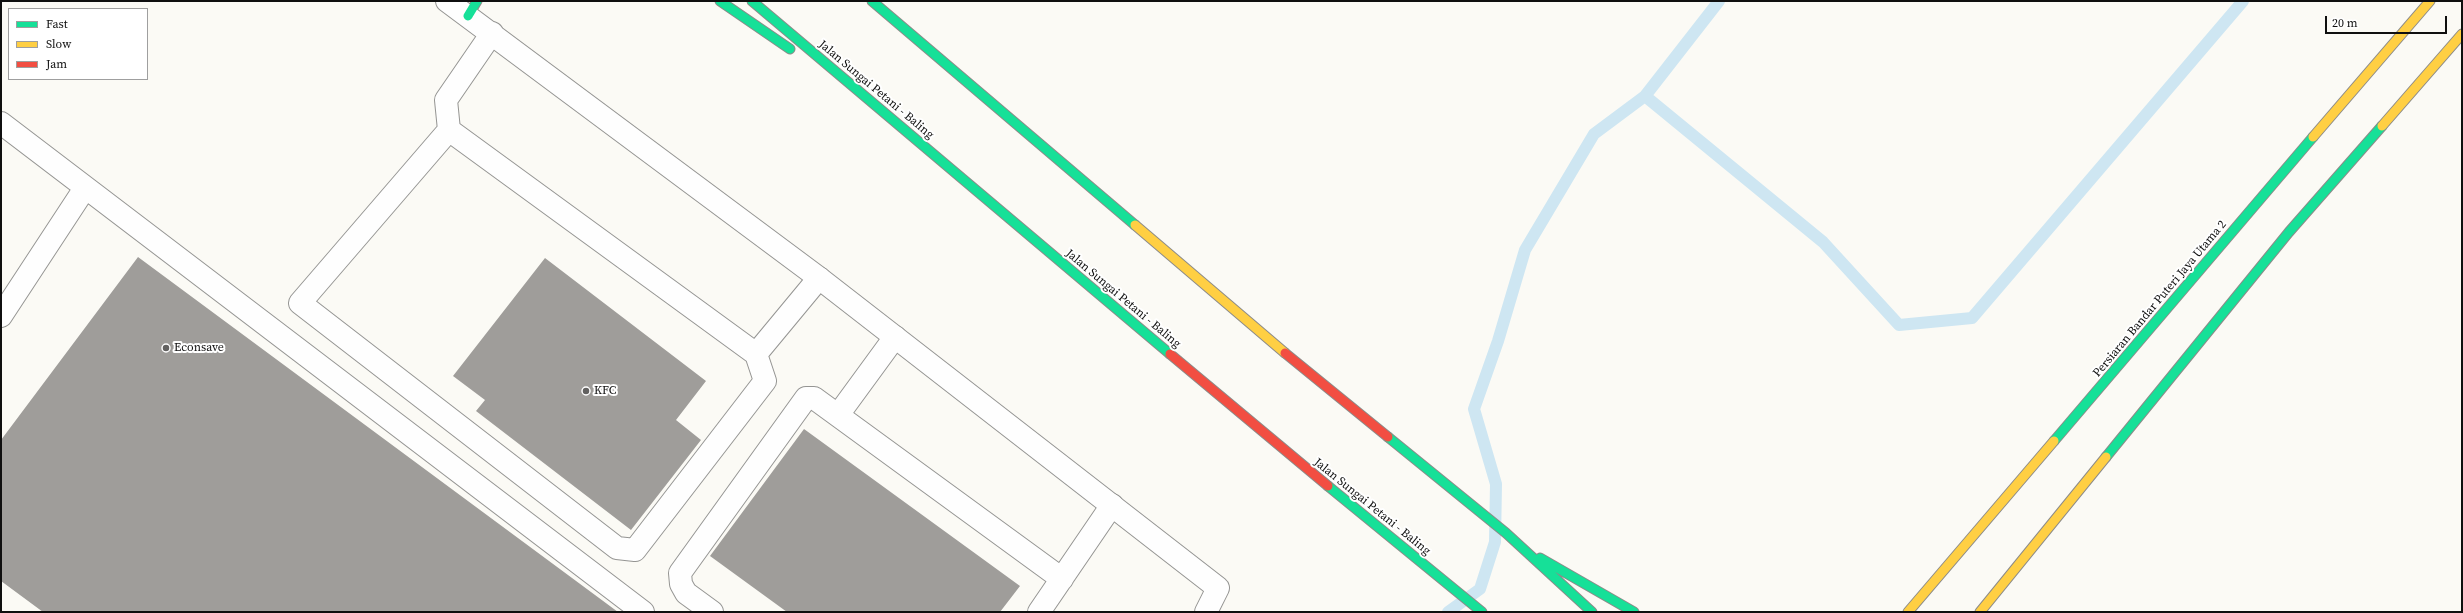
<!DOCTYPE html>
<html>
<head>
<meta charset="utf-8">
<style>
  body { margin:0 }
  #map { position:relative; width:2463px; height:613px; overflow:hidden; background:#fbfaf5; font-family:"Source Serif 4",serif }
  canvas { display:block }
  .frame { position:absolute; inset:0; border:2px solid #0f0f0f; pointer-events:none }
  .legend { position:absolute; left:8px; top:8px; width:140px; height:72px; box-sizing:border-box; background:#fff; border:1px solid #9f9f9f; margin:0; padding:5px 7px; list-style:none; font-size:12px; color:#0f0f0f }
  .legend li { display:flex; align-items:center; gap:8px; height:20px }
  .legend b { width:20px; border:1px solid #9f9f9f }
  .scale { position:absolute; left:2325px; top:16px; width:122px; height:18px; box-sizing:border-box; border:2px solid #0f0f0f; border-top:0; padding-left:5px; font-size:12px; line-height:14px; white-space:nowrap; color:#0f0f0f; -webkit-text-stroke:3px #fff; paint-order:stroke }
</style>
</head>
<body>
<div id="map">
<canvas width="2463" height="613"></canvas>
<div class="frame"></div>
<ul class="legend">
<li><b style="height:5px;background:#16e098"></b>Fast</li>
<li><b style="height:5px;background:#ffcf43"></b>Slow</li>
<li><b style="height:5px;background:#f24e42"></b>Jam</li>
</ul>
<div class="scale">20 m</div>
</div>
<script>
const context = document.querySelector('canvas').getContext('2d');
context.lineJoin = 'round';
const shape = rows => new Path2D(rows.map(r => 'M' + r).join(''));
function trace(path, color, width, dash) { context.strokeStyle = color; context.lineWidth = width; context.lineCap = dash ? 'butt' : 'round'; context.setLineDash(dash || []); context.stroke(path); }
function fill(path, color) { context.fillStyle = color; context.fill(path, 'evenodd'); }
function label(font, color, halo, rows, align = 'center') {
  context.font = font + ' "Source Serif 4",serif'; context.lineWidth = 4; context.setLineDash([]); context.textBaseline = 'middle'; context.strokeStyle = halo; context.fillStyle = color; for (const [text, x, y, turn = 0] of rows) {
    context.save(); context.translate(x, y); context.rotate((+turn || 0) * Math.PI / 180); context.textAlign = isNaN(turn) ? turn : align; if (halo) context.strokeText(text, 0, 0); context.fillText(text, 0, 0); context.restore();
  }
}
trace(shape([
  [1645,96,1823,242,1899,325,1972,318,2243,1],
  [1448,612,1480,589,1495,542,1496,484,1474,409,1498,341,1525,250,1594,134,1645,96,1719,1]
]), '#cee6f2', 12);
fill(shape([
  [138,257,618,612,43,612,1,581,1,440],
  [545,258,706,381,676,420,701,440,631,530,476,411,485,400,453,376],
  [804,429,1020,586,1000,612,787,612,710,556]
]), '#9f9d9a');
const lane = shape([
  [1,123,643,612],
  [449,130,756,354,765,381,635,550,617,548,300,303,449,130,446,100,492,33],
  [1,316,85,188],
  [756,354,819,278],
  [838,415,895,337],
  [712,612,686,593,681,584,680,573,806,398,814,398,1062,579],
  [1039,612,1112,505]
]);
const street = shape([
  [447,1,819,278,1218,588,1206,612]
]);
const fast = shape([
  [720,1,790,49],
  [752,1,1170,354],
  [872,1,1135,225],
  [468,16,477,1],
  [1388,437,1506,533,1592,612],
  [2054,441,2313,137],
  [2106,457,2289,232,2382,126],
  [1328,486,1482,612],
  [1540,558,1634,612]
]);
const slow = shape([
  [2382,126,2462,34],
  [2313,137,2430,1],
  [1135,225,1285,353],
  [1908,612,2054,441],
  [1980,612,2106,457]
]);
const jam = shape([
  [1285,353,1388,437],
  [1170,354,1328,486]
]);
trace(lane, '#959593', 24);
trace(street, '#959593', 24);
trace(fast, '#8c8b89', 11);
trace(slow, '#8c8b89', 11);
trace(jam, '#8c8b89', 11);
trace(lane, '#fefefe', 22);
trace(street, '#fefefe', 22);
trace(fast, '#16e098', 9);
trace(slow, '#ffcf43', 9);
trace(jam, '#f24e42', 9);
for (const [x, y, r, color] of [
  [166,348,4,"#626160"],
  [586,391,4,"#626160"]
]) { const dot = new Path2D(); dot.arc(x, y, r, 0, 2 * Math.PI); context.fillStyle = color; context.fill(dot); trace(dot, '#fff', 1.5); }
label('12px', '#0f0f0f', '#fff', [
  ["Jalan Sungai Petani - Baling",876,90,40],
  ["Jalan Sungai Petani - Baling",1123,299,40],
  ["Persiaran Bandar Puteri Jaya Utama 2",2160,299,-50],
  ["Jalan Sungai Petani - Baling",1372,507,39]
]);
label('12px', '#0f0f0f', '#fff', [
  ["Econsave",174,348],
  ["KFC",594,391]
], 'left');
</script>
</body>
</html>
